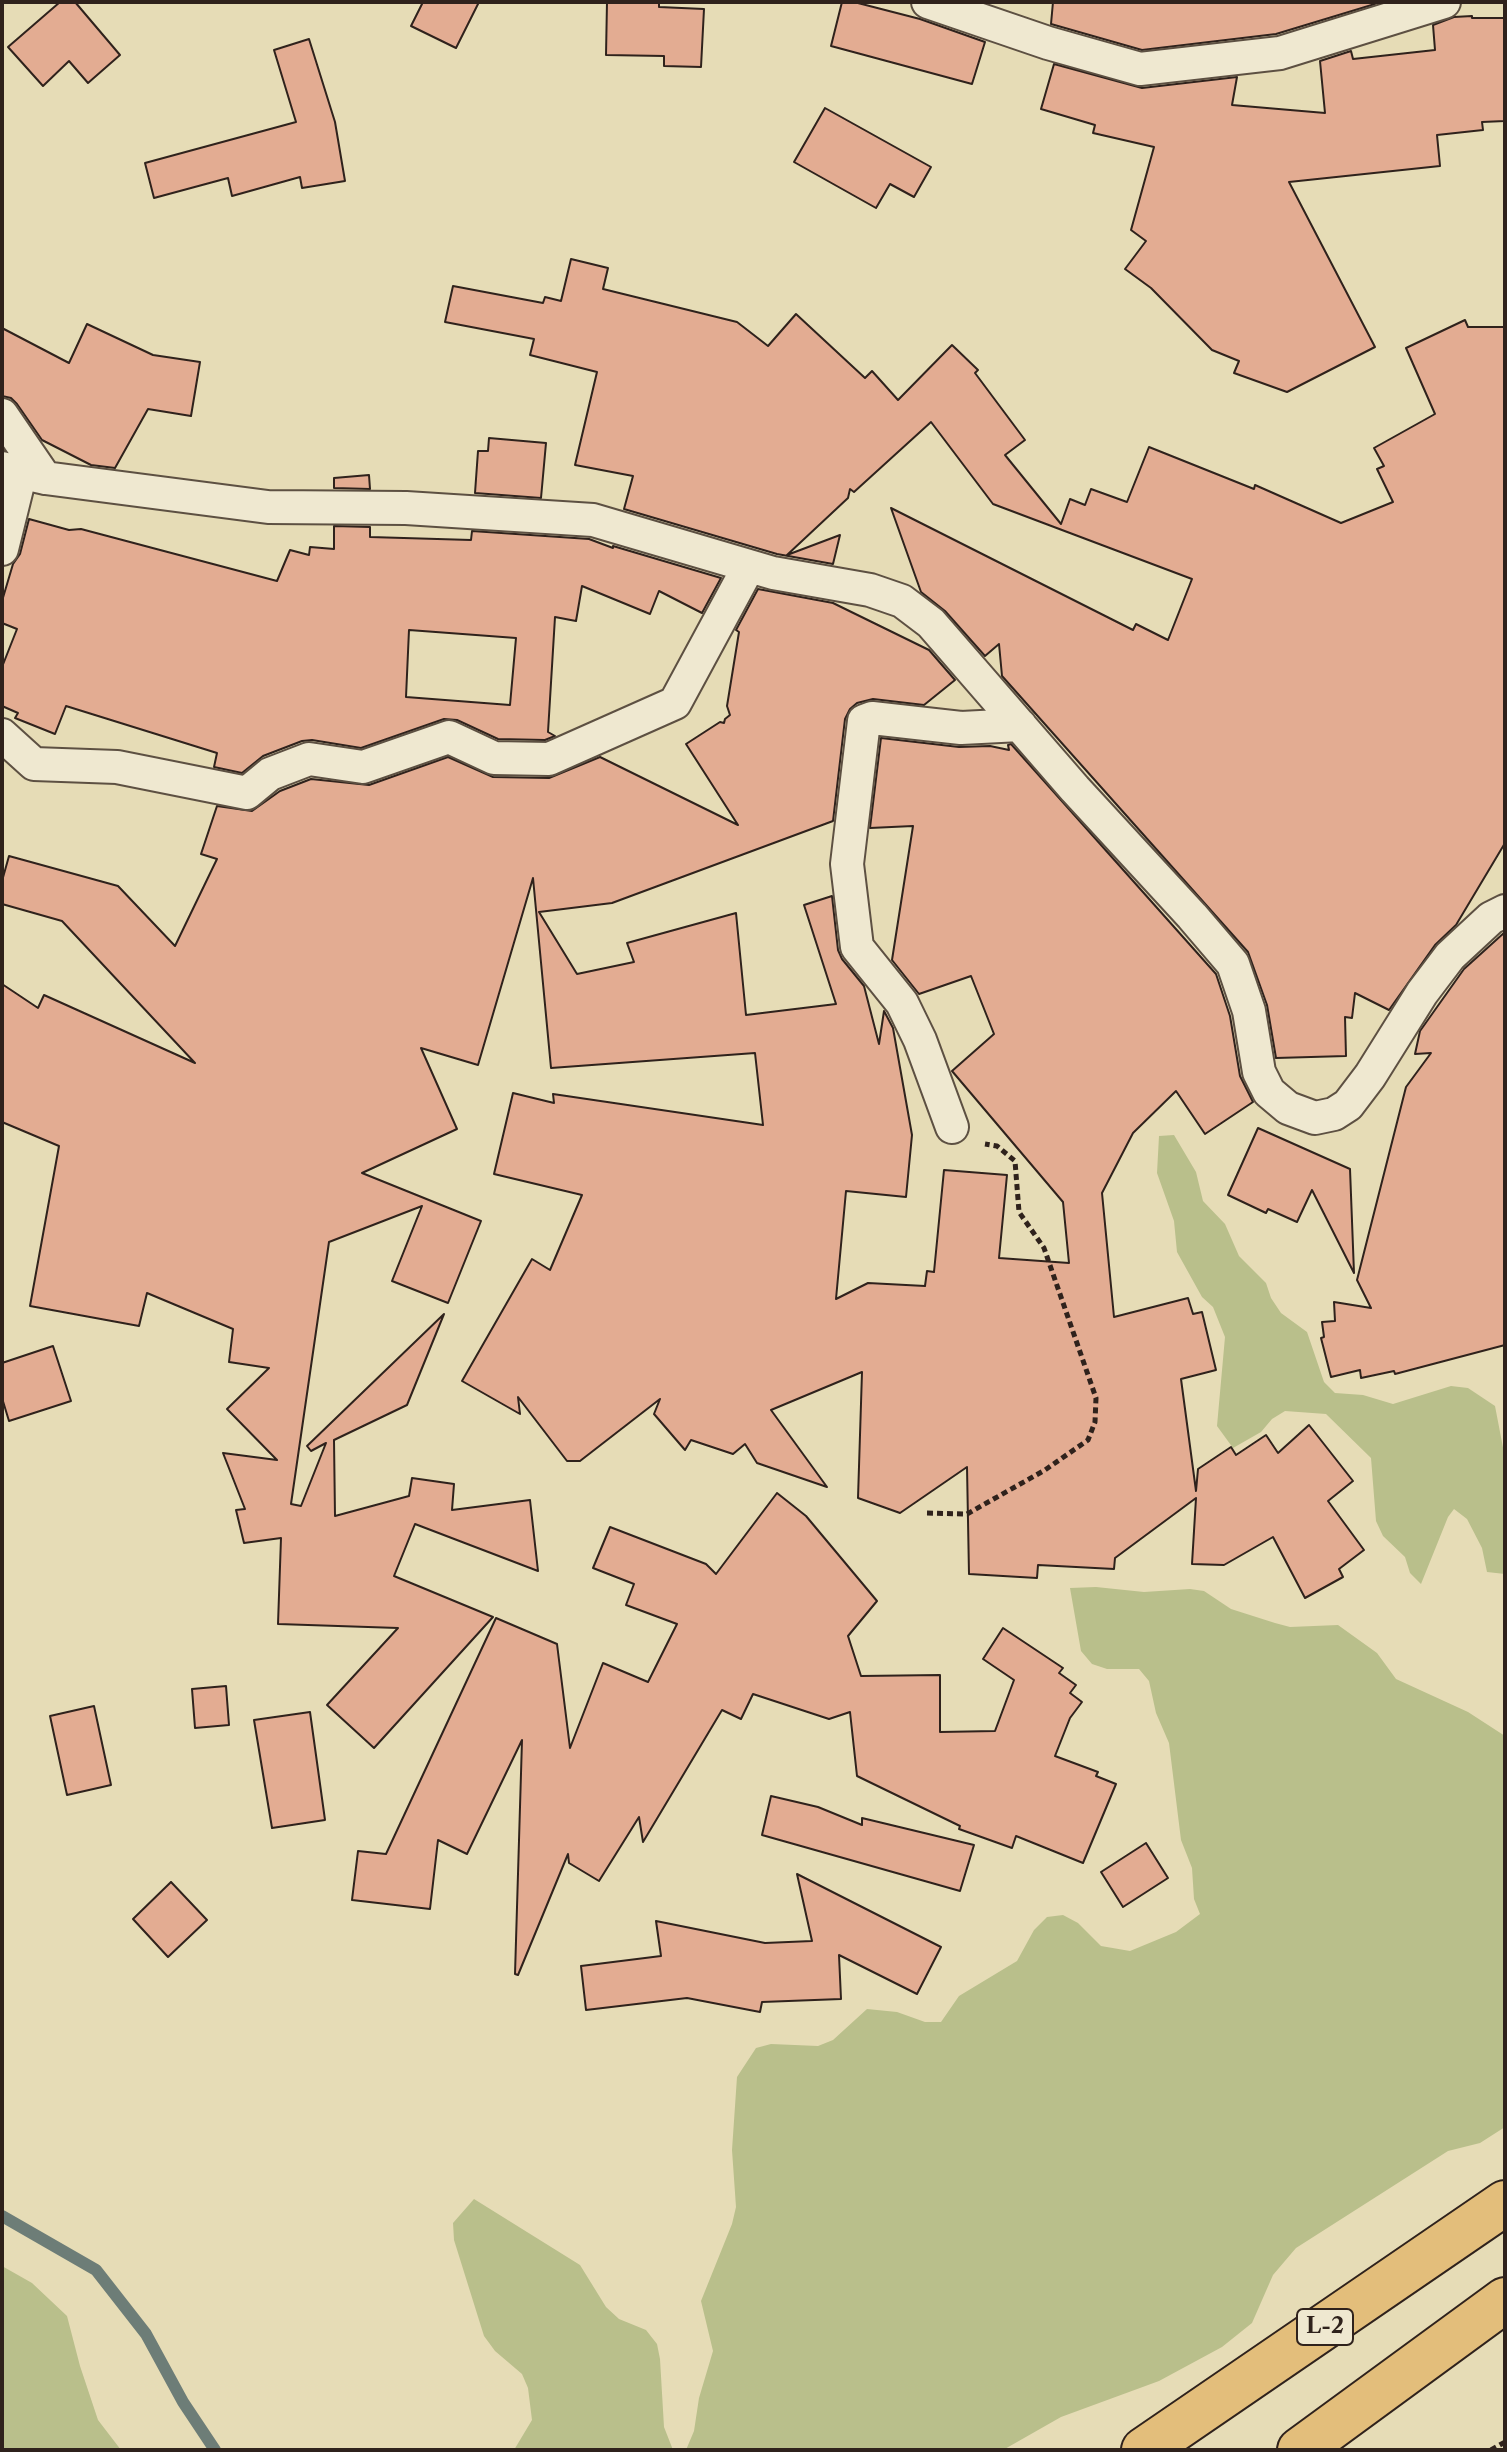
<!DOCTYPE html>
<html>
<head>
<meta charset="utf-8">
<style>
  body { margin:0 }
  #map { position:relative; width:1507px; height:2452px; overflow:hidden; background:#e6dcb6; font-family:"Libre Caslon Text",serif }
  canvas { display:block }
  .frame { position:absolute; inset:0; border:4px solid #2f221c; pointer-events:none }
</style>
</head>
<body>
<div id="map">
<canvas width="1507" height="2452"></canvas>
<div class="frame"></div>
</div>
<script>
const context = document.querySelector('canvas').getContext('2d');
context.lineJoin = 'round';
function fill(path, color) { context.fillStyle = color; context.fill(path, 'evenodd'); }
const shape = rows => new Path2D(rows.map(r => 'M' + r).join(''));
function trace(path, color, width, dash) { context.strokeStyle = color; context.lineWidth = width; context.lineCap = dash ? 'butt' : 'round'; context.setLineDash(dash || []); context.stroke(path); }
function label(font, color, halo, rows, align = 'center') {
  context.font = font + ' "Libre Caslon Text",serif'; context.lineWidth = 6; context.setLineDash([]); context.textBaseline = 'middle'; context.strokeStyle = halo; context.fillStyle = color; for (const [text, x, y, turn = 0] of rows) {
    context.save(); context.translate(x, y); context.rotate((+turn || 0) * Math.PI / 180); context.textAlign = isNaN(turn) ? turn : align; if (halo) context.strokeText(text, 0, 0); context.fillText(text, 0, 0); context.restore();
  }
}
fill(shape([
  [1174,1135,1196,1172,1203,1201,1225,1224,1239,1256,1266,1283,1271,1298,1281,1313,1307,1332,1324,1382,1335,1393,1363,1395,1393,1404,1451,1386,1468,1388,1495,1406,1505,1458,1505,1574,1487,1572,1482,1548,1467,1519,1454,1509,1448,1517,1421,1584,1410,1573,1405,1557,1383,1536,1376,1521,1371,1458,1326,1414,1285,1411,1272,1419,1261,1432,1233,1448,1217,1426,1225,1337,1213,1307,1202,1297,1177,1252,1174,1221,1157,1173,1159,1136],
  [1096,1587,1144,1592,1190,1589,1204,1591,1231,1609,1275,1623,1290,1627,1338,1625,1377,1653,1396,1679,1468,1712,1505,1736,1505,2127,1480,2143,1448,2151,1296,2248,1273,2275,1252,2323,1222,2347,1159,2381,1061,2417,1003,2450,686,2450,694,2431,699,2398,713,2351,701,2301,732,2224,736,2207,732,2150,737,2077,756,2048,771,2044,818,2046,833,2040,867,2009,897,2012,925,2022,941,2022,959,1996,1017,1961,1034,1930,1047,1917,1063,1915,1078,1923,1101,1946,1130,1951,1176,1932,1200,1914,1194,1899,1192,1868,1181,1840,1169,1743,1156,1713,1149,1681,1139,1669,1107,1669,1092,1664,1081,1651,1070,1588],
  [474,2199,580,2265,606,2307,619,2319,646,2330,657,2344,660,2359,664,2427,673,2450,514,2450,532,2420,528,2388,522,2374,495,2351,484,2336,454,2240,453,2223],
  [2,2266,32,2283,67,2316,80,2366,98,2420,121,2450,2,2450]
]), '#b9bf8b');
trace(shape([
  [2,2216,96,2270,146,2334,183,2402,215,2450]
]), '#6d7d77', 12);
const building = shape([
  [60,2,75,2,120,55,88,83,69,61,43,86,8,47,60,2],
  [423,2,479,2,456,48,411,26,423,2],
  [607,2,659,2,659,7,704,9,701,67,664,66,664,56,606,55,607,2],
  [842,2,854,2,920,19,985,42,972,84,831,46,842,2],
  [1053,2,1375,2,1375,4,1276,34,1142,50,1051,24,1053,2],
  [1472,16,1472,18,1505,18,1505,121,1482,122,1483,130,1437,135,1440,166,1289,182,1375,347,1287,392,1234,373,1239,361,1212,350,1151,288,1125,269,1146,241,1131,230,1154,147,1093,133,1095,125,1041,109,1054,64,1142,88,1237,77,1232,105,1325,113,1320,61,1351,51,1353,59,1435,50,1433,25,1454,17,1472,16],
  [309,39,335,122,345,181,302,188,300,177,232,196,228,178,154,198,145,163,296,122,274,50,309,39],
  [825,108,931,167,914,197,890,184,876,208,794,162,825,108],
  [571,259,608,268,603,289,737,322,768,346,796,314,865,378,872,371,898,400,952,345,978,370,975,373,1025,440,1005,455,1061,524,1070,499,1085,505,1091,489,1127,502,1149,447,1254,489,1255,485,1341,523,1393,502,1377,469,1384,466,1374,448,1435,414,1406,348,1465,320,1468,327,1505,327,1505,843,1456,925,1435,945,1389,1010,1355,993,1352,1018,1345,1017,1346,1056,1276,1058,1267,1005,1248,952,1002,676,999,644,985,656,945,611,921,592,891,508,1133,630,1136,624,1168,640,1192,579,993,504,931,422,854,492,850,489,848,498,787,555,840,535,833,564,777,554,624,509,633,476,575,465,597,372,530,355,534,339,445,322,453,286,543,303,545,297,561,301,571,259],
  [87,324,153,355,200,362,191,416,148,409,115,468,91,465,42,440,17,404,11,398,2,396,2,328,69,363,87,324],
  [489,438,546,443,541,498,475,493,478,451,488,451,489,438],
  [369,475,370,489,334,488,334,478,369,475],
  [29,519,69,530,81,529,277,581,290,550,309,555,310,547,334,549,334,526,370,527,370,537,471,540,472,531,589,539,613,548,613,546,721,578,702,613,659,591,650,614,582,586,576,621,555,617,548,732,555,736,545,740,498,739,457,720,444,719,361,748,312,740,302,741,263,756,242,773,214,767,217,753,66,706,55,734,15,718,18,713,2,706,2,667,17,629,2,623,2,601,13,564,20,554,29,519],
  [409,630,516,638,510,705,406,697,409,630],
  [758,589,833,603,929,650,955,680,924,705,873,699,857,703,850,709,845,719,833,821,612,903,539,912,577,974,634,962,627,943,736,913,746,1015,836,1004,804,905,832,896,838,950,842,959,864,986,879,1044,884,1011,893,1028,912,1135,906,1197,846,1191,836,1299,868,1283,925,1286,927,1271,934,1272,944,1170,1007,1175,999,1258,1069,1263,1063,1202,952,1071,994,1034,971,976,919,994,892,960,913,826,870,828,881,738,959,747,990,746,1009,750,1008,745,1011,744,1216,974,1230,1016,1240,1076,1253,1102,1205,1134,1176,1091,1133,1133,1102,1193,1114,1317,1188,1298,1193,1314,1202,1312,1216,1370,1181,1379,1196,1491,1198,1469,1231,1447,1236,1455,1266,1435,1278,1453,1309,1425,1353,1481,1328,1501,1364,1550,1339,1569,1343,1577,1305,1598,1273,1537,1224,1565,1192,1564,1196,1498,1115,1558,1114,1569,1038,1565,1037,1578,969,1574,967,1467,900,1513,858,1498,862,1372,771,1410,827,1487,757,1463,745,1444,733,1454,691,1440,685,1450,654,1414,660,1399,580,1461,567,1461,518,1397,520,1414,462,1381,532,1259,550,1270,582,1195,494,1174,513,1093,554,1103,553,1094,763,1125,755,1053,551,1068,533,878,478,1065,421,1048,457,1129,362,1173,481,1221,448,1303,392,1281,422,1206,329,1242,291,1504,301,1506,326,1443,311,1451,307,1446,444,1314,407,1405,334,1440,335,1516,409,1496,412,1478,454,1484,452,1510,530,1500,538,1571,415,1524,394,1576,493,1617,374,1748,327,1705,398,1628,278,1624,281,1538,244,1543,236,1510,245,1509,223,1453,277,1460,227,1409,269,1368,229,1362,233,1329,147,1293,139,1326,30,1306,59,1146,2,1122,2,984,38,1008,44,995,195,1063,62,921,2,904,2,881,9,856,118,886,175,946,217,859,201,854,217,806,252,811,280,791,311,779,369,785,448,757,493,777,549,778,600,757,738,825,686,744,720,722,724,723,725,719,730,715,727,706,739,632,736,630,758,589],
  [1505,932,1505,1345,1395,1374,1394,1371,1361,1378,1360,1370,1331,1377,1321,1338,1324,1337,1322,1322,1335,1321,1334,1302,1371,1308,1357,1280,1406,1087,1431,1053,1415,1054,1420,1031,1464,969,1505,932],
  [1258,1128,1350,1169,1354,1273,1312,1190,1297,1222,1268,1209,1266,1213,1228,1195,1258,1128],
  [53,1346,71,1401,9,1421,2,1398,2,1363,53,1346],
  [777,1493,806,1516,877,1601,848,1636,861,1676,940,1675,940,1732,995,1731,1014,1680,983,1659,1003,1628,1063,1668,1059,1673,1076,1685,1070,1693,1082,1702,1070,1718,1055,1756,1098,1772,1096,1776,1116,1784,1083,1863,1016,1836,1012,1848,959,1829,960,1826,857,1776,850,1712,829,1719,753,1694,741,1719,722,1710,643,1842,639,1817,599,1881,569,1863,568,1854,518,1975,515,1974,522,1740,467,1854,438,1840,430,1909,352,1900,358,1851,386,1854,496,1618,557,1644,570,1748,603,1663,648,1682,677,1624,626,1605,634,1584,593,1568,610,1527,706,1564,716,1574,777,1493],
  [226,1686,229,1725,195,1728,192,1689,226,1686],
  [94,1706,111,1785,67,1795,50,1716,94,1706],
  [310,1712,325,1820,272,1828,254,1720,310,1712],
  [771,1796,818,1807,862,1825,862,1818,974,1845,960,1891,762,1835,771,1796],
  [1146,1843,1168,1878,1123,1907,1101,1872,1146,1843],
  [797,1874,941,1947,917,1994,839,1955,841,1999,762,2002,760,2012,687,1998,586,2010,581,1966,661,1956,656,1921,765,1943,812,1941,797,1874],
  [171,1882,207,1920,168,1957,133,1919,171,1882]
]);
fill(building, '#e3ac92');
trace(building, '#2f221c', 2);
const minor = shape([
  [928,2,1048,43,1140,69,1280,53,1444,2],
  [2,415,45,478],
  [2,468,45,478,268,507,406,508,593,520,773,573,870,590,902,601,931,623,1075,789,1192,916,1233,964,1249,1011,1259,1072,1269,1092,1288,1108,1315,1118,1334,1114,1348,1105,1370,1076,1422,993,1450,956,1491,918,1505,911],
  [2,549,21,472],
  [2,735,34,764,117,767,247,793,270,774,309,759,363,767,449,737,494,758,549,759,675,703,749,566],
  [952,1127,920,1040,902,1003,857,947,847,864,864,721,872,718,961,728,1020,725]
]);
const primary = shape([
  [1144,2450,1505,2203],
  [1300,2450,1505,2300]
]);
trace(minor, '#5d5042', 36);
trace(primary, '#2f221c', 48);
trace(shape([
  [927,1513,967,1514,1045,1470,1088,1440,1095,1422,1096,1398,1044,1248,1019,1212,1015,1161,997,1146,985,1144],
  [1491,2450,1505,2442]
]), '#2f221c', 5, [6, 4]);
trace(minor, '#efe8d0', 32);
trace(primary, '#e3be7b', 44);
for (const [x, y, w] of [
  [1325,2327,56]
]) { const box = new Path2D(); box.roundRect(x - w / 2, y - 18, w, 36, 6); context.fillStyle = '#efe8d0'; context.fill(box); trace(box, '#2f221c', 2); }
label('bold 22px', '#2f221c', null, [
  ["L-2",1325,2327]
]);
</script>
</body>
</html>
